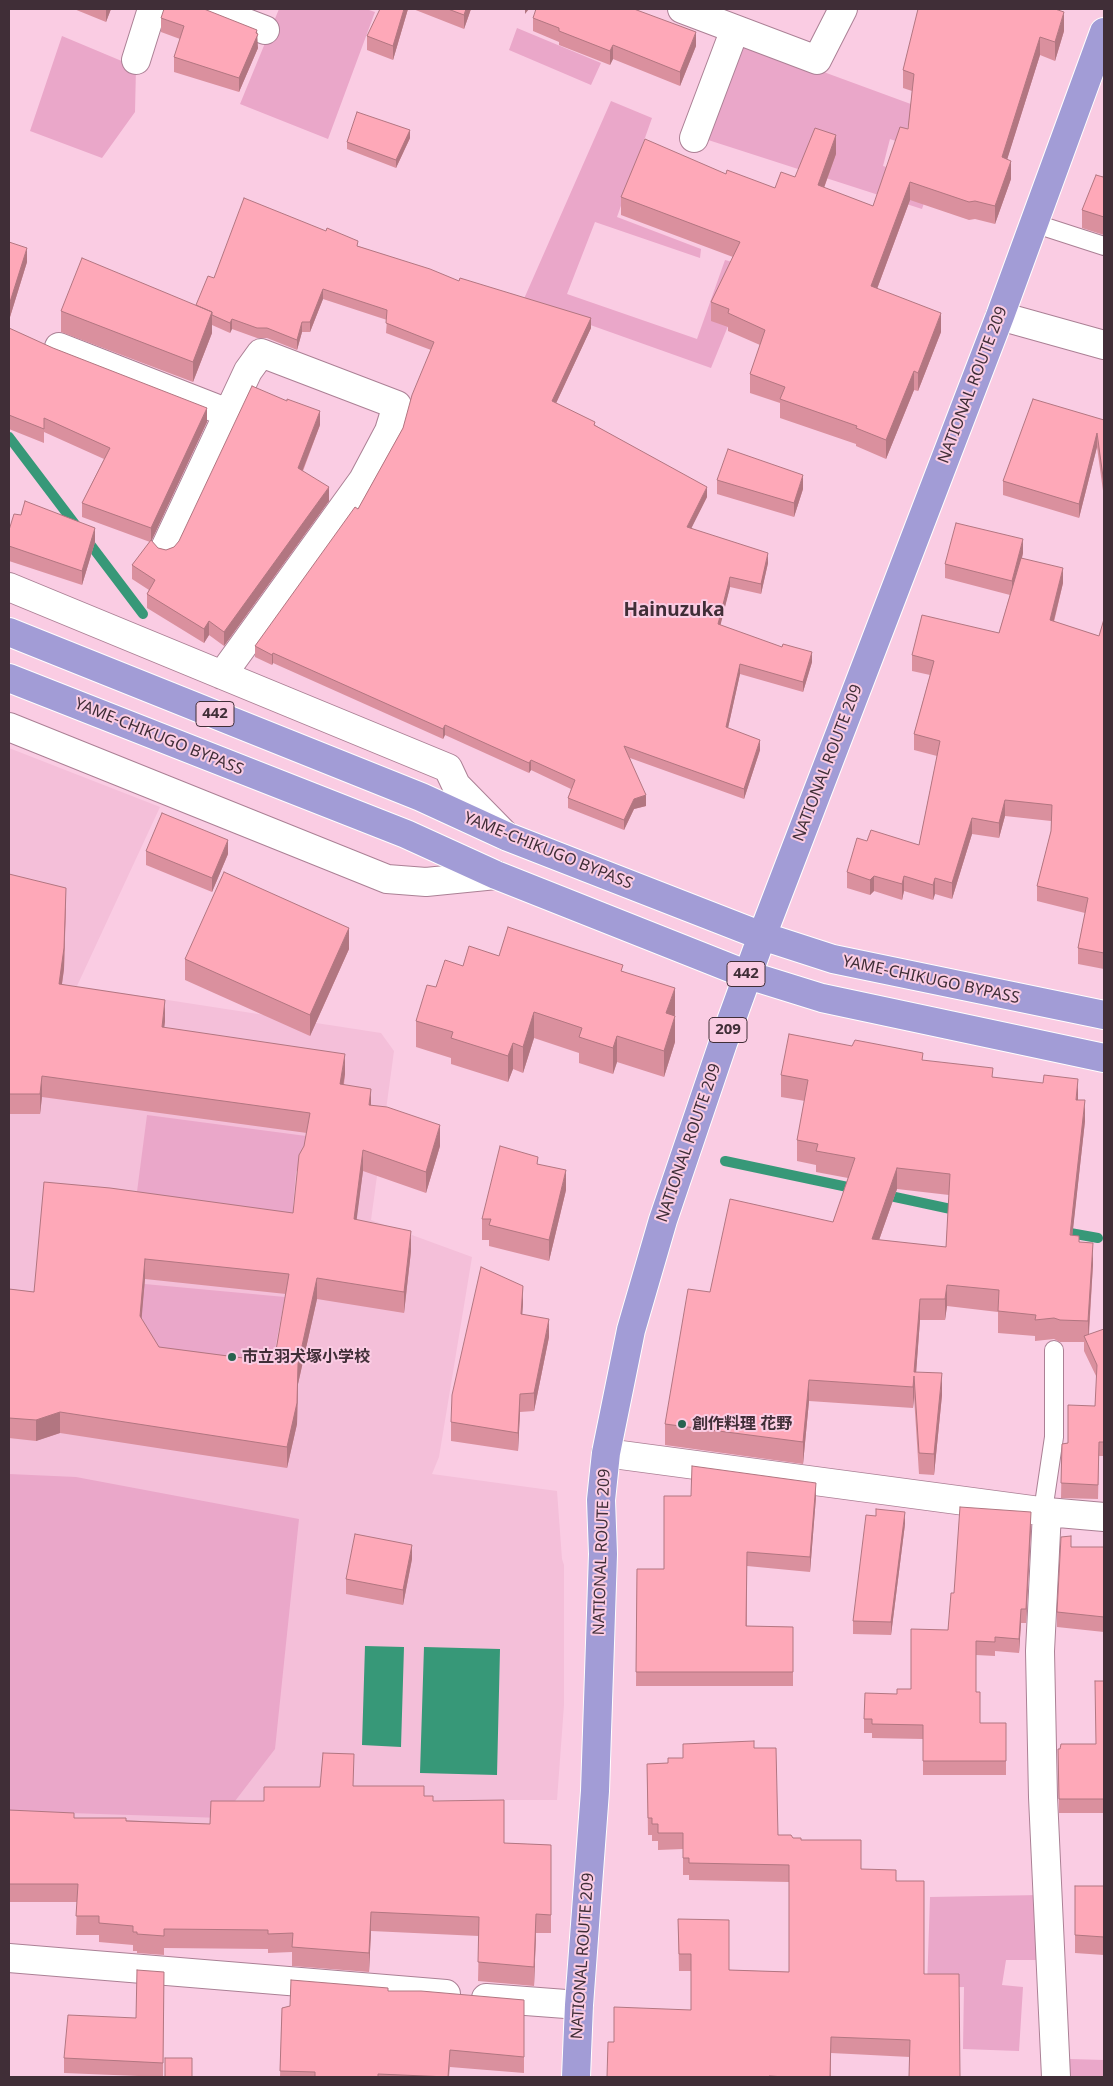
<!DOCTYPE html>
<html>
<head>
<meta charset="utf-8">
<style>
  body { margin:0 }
  #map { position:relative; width:1113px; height:2086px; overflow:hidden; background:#facce3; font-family:"Noto Sans",sans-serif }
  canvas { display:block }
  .frame { position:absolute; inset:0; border:10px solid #402e37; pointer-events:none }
</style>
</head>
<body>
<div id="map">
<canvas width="1113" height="2086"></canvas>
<div class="frame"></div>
</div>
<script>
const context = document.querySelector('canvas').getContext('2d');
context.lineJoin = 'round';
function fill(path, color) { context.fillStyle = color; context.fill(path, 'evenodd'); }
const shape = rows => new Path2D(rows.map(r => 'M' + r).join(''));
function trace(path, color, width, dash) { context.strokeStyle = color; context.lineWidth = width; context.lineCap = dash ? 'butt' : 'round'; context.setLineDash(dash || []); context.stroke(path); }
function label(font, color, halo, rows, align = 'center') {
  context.font = font + ' "Noto Sans","Noto Sans JP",sans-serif'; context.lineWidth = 4; context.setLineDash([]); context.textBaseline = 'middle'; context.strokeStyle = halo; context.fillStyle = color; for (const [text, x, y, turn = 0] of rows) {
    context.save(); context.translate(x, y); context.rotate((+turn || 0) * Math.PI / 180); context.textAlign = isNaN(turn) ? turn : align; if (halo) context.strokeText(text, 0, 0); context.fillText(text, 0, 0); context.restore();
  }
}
fill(shape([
  [9,748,160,807,77,986,381,1033,394,1051,371,1220,472,1257,439,1457,432,1474,557,1491,562,1559,564,1565,564,1705,557,1800,267,1800,259,1841,9,1823]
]), '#f4bfd9');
fill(shape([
  [279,9,366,9,375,12,328,139,240,104],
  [517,28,601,63,591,85,509,50],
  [62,36,136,67,135,112,102,158,30,131],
  [742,42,938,114,908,125,904,144,890,139,883,166,932,179,922,209,702,138],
  [611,101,652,118,617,217,701,249,700,258,595,222,567,294,697,339,725,260,752,267,711,368,523,301],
  [147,1115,306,1136,301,1164,296,1172,293,1206,297,1213,294,1231,135,1207],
  [123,1282,285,1297,269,1380,138,1362],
  [9,1474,76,1477,299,1519,275,1749,222,1818,9,1811],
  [1040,1895,1046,1960,1006,1960,1002,1985,1023,1987,1019,2051,963,2049,964,1987,927,1988,930,1897],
  [1069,2059,1104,2060,1104,2077,1070,2077]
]), '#eaa7c9');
fill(shape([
  [365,1646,404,1647,401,1747,362,1745],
  [424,1647,500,1649,497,1775,420,1773]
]), '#379878');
trace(shape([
  [9,437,143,614],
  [725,1161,857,1189],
  [881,1194,960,1211],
  [1059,1231,1098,1238]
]), '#379878', 10);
const service = shape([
  [1033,223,1104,246],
  [1043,1511,1054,1437,1054,1350]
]);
const minor = shape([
  [210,9,265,30],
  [682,9,817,60,843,9],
  [136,60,152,9],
  [694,138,735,29],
  [1000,316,1104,345],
  [59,347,228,413],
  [165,548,248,371,261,353,397,405,389,431,363,480,222,675],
  [9,587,448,768,456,785,506,836],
  [9,727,387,879,426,882,496,875],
  [606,1453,1047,1512,1104,1517],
  [1047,1512,1040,1651,1043,1797,1056,2077],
  [9,1958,446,1994],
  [486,1998,579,2005]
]);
const trunk = shape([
  [9,632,421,797,508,837,762,936,833,959,1104,1015],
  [9,678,406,834,496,875,748,975,822,998,1104,1058],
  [576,2077,579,2005,595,1791,603,1554,601,1500,606,1453,631,1330,663,1220,723,1043,762,936,1000,316,1104,32]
]);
trace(service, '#ab8095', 20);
trace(minor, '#ab8095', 30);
trace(trunk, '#fff', 30);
trace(service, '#fff', 18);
trace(minor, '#fff', 28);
trace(trunk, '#a29cd6', 28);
fill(shape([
  [74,9,111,9,106,22],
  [408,9,393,60,367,50,367,36],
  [413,9,471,9,464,29],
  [161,18,258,48,239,92,174,72,174,57,180,39,161,32],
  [533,18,696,46,680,86,613,59,610,65,559,45,559,42,533,31],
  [1064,31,1055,61,1040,55,1007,159,1011,179,995,224,975,219,969,220,910,200,877,289,941,332,918,391,914,390,886,459,856,446,856,444,780,418,780,403,750,393,750,374,760,345,728,331,728,327,711,321,711,302,733,257,621,215,621,197,726,174,775,188,836,154,824,188,873,206,908,129,912,91,903,88,903,70],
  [410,138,396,168,347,149,347,142],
  [1104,175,1104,235,1082,228,1082,210],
  [9,242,27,262,10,317,9,316],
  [358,246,591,328,556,403,595,425,707,497,691,528,768,563,761,594,730,587,720,625,812,662,803,692,740,674,728,728,760,750,744,799,630,758,646,806,634,809,624,830,568,808,568,798,571,789,531,770,529,773,445,735,443,739,273,663,272,665,255,657,255,646,358,509,403,428,431,350,386,333,387,320,323,299,310,332,302,332,297,350,267,338,257,338,232,329,230,333,212,325,212,333,193,382,61,332,61,311,196,305,214,278],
  [9,328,207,422,151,541,158,548,166,550,174,547,320,425,303,471,329,501,224,646,209,635,204,643,147,608,147,594,149,590,132,579,132,565,150,542,82,517,82,503,104,459,44,432,44,443,9,429],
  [1104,420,1104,498,1097,447,1079,518,1003,495,1003,481],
  [717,480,803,489,794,517,717,494],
  [9,530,95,542,82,585,9,561],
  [1023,553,1022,558,1063,583,1054,622,1099,636,1104,619,1104,969,1078,964,1078,948,1085,913,1037,901,1037,886,1051,831,1051,821,1005,816,999,838,972,834,952,899,935,894,933,900,904,891,902,900,874,891,870,895,847,888,847,872,867,841,919,845,937,756,914,750,914,734,930,675,912,671,912,655,999,633,1010,595,945,578,945,564],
  [146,851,228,854,212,892,146,865],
  [9,874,66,908,64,969,62,984,165,1021,164,1027,345,1074,344,1084,371,1105,440,1146,426,1193,363,1171,356,1220,411,1251,404,1313,317,1299,298,1384,297,1424,287,1468,60,1433,36,1441,9,1438,9,1289,34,1292,293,1213,307,1133,42,1097,40,1114,9,1114],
  [145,1279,286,1294,274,1362,159,1347,141,1319],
  [349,949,310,1036,185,980,185,959],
  [499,956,623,971,675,1014,675,1042,664,1077,617,1062,613,1074,579,1063,579,1053,534,1038,523,1073,513,1069,508,1082,451,1064,451,1058,416,1047,416,1021,436,987,463,966],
  [923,1061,993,1077,1078,1100,1085,1121,1072,1236,1079,1242,1093,1264,1089,1335,1104,1329,1104,1456,1099,1456,1098,1499,1061,1498,1062,1444,1068,1443,1095,1406,1097,1378,1084,1351,1084,1342,1060,1342,1054,1339,1035,1341,1035,1336,998,1333,998,1312,947,1306,945,1320,920,1320,916,1372,942,1395,934,1475,919,1474,914,1397,913,1408,809,1401,803,1464,665,1445,665,1424,710,1292,833,1222,848,1178,816,1172,816,1165,797,1161,797,1140,805,1101,781,1097,781,1075],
  [897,1189,949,1195,946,1247,879,1240],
  [538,1164,566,1190,549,1261,489,1246,489,1240,482,1240,482,1219],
  [523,1304,522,1314,549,1337,534,1411,520,1412,518,1451,451,1441,451,1422],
  [816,1497,810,1572,747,1566,747,1626,793,1627,793,1686,636,1686,637,1569,664,1569],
  [905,1524,891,1635,853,1634,853,1621],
  [1031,1526,1026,1623,1021,1623,1019,1653,995,1651,995,1656,976,1655,976,1692,980,1723,1006,1723,1006,1775,923,1775,923,1739,872,1738,872,1733,864,1733,864,1719,897,1694,911,1689,948,1630,954,1593],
  [1071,1547,1104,1547,1104,1632,1057,1627,1057,1612],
  [412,1559,403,1605,346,1594,346,1579],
  [1104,1681,1104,1813,1059,1813,1058,1749,1096,1744],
  [754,1748,778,1835,801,1840,861,1869,896,1881,924,1881,910,2057,831,2053,831,2077,607,2077,614,2042,691,2010,691,1971,679,1971,678,1919,729,1970,789,1972,789,1882,689,1880,689,1875,683,1875,683,1849,658,1850,658,1841,652,1841,652,1835,648,1835,647,1764,668,1763,683,1758],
  [354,1786,424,1796,504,1843,551,1845,551,1933,536,1933,534,1986,478,1981,479,1936,371,1931,369,1972,292,1966,292,1952,268,1953,268,1949,164,1948,164,1955,137,1953,137,1951,133,1951,133,1945,99,1942,99,1935,76,1935,77,1902,9,1902,9,1810,74,1818,210,1824,264,1801,320,1787],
  [1075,1886,1104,1886,1104,1955,1075,1953],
  [164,1972,163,2077,64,2073,64,2058,136,2018],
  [388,1991,524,2000,524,2073,450,2067,449,2077,280,2077,282,2008]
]), '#da909e');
fill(shape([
  [106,9,111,9,106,22],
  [404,9,408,9,393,60,393,46],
  [466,9,471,9,464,29,464,15],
  [525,9,529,9,525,14],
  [1064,12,1064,31,1055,61,1055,42],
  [257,30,258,48,239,92,239,78],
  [696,32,696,46,680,86,680,72],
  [1040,37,1040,55,1002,176,1002,157],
  [613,45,613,59,610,65,610,51],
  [410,130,410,138,396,168,396,160],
  [836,135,836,154,818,204,818,185],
  [1011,161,1011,179,995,224,995,206],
  [910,182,910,200,871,305,871,286],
  [27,248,27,262,10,317,10,302],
  [323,289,323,299,310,332,310,322],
  [212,312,212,333,193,382,193,362],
  [941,313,941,332,918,391,918,373],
  [591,318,591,328,552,412,552,401],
  [232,319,232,329,230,333,230,323],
  [302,322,302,332,297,350,297,340],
  [914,371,914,390,886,459,886,440],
  [207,408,207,422,151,542,151,528],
  [320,411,320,425,298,482,298,468],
  [1097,433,1097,447,1079,518,1079,504],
  [803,475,803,489,794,517,794,503],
  [329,487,329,501,224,646,224,632],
  [707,487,707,497,687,537,687,527],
  [95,528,95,542,82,585,82,571],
  [1023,539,1023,553,1012,596,1012,581],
  [768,553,768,563,761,594,761,584],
  [1063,568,1063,583,1050,636,1050,620],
  [730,577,730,587,718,635,718,624],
  [209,621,209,635,204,643,204,629],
  [812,652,812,662,803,692,803,682],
  [273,653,273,663,272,665,272,655],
  [740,664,740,674,726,737,726,727],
  [445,725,445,735,443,739,443,729],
  [760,740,760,750,744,799,744,789],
  [531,760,531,770,529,773,529,763],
  [646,795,646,806,634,809,624,830,624,820,634,799],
  [1005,800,1005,816,999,838,999,823],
  [972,818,972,834,952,899,952,883],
  [228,840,228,854,212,892,212,878],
  [874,876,874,891,870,895,870,880],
  [904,876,904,891,902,900,902,884],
  [935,878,935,894,933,900,933,885],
  [66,888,64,969,59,1004,59,984],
  [349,928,349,949,310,1036,310,1015],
  [675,988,675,1014,666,1039,666,1013],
  [165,1000,165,1021,162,1048,162,1027],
  [534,1012,534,1038,523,1073,523,1047],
  [675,1016,675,1042,664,1077,664,1051],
  [617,1036,617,1062,613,1074,613,1048],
  [513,1043,513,1069,508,1082,508,1056],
  [345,1054,345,1074,340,1104,340,1084],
  [42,1076,42,1097,40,1114,40,1094],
  [1078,1079,1078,1100,1076,1100],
  [371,1089,371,1110,369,1105],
  [1085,1100,1085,1121,1070,1257,1070,1235],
  [440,1125,440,1146,426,1193,426,1172],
  [363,1150,363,1171,354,1240,354,1219],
  [897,1168,897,1189,872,1260,872,1239],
  [566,1170,566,1190,549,1261,549,1240],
  [411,1231,411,1251,404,1313,404,1292],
  [1093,1243,1093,1264,1088,1343,1088,1321],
  [145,1259,145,1279,140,1337,140,1316],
  [317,1278,317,1299,298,1384,297,1424,287,1468,287,1447,298,1364],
  [947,1285,947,1306,945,1320,945,1299],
  [523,1286,523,1304,521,1332,521,1314],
  [920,1299,920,1320,915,1388,914,1372],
  [549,1319,549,1337,534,1411,534,1393],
  [942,1373,942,1395,934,1475,934,1454],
  [914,1376,914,1397,913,1408,913,1387],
  [809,1380,809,1401,803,1464,803,1442],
  [520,1394,520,1412,518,1451,518,1433],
  [60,1412,60,1433,36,1441,36,1420],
  [816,1483,816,1497,810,1572,810,1557],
  [905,1512,905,1524,891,1635,891,1622],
  [1031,1512,1031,1526,1026,1623,1026,1609],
  [412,1545,412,1559,403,1605,403,1590],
  [1021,1609,1021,1623,1019,1653,1019,1639],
  [371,1912,371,1931,369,1972,369,1953],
  [536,1914,536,1933,534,1986,534,1967]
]), '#b27681');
const building = shape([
  [164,9,204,9,257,30,256,33,258,34,239,78,174,57,184,26,161,18,164,9],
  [380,9,404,9,393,46,367,36,380,9],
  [448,9,466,9,464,15,448,9],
  [536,9,634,9,696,32,680,72,613,45,610,51,559,31,559,28,533,18,536,9],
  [918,9,1055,9,1064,12,1055,42,1040,37,1002,157,1011,161,995,206,975,201,969,202,910,182,871,286,941,313,918,373,914,371,886,440,856,428,857,426,780,399,785,387,750,374,765,330,728,313,729,309,711,302,740,242,621,197,645,139,726,174,727,170,775,188,781,172,795,177,815,128,836,135,818,185,873,206,900,127,908,129,914,74,903,70,918,9],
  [357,112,410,130,396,160,347,142,357,112],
  [1096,175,1103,177,1104,175,1104,217,1082,210,1096,175],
  [244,198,326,231,327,228,358,241,357,246,430,269,459,281,460,278,591,318,552,401,595,422,594,425,707,487,687,527,768,553,761,584,730,577,718,624,782,647,783,644,812,652,803,682,740,664,726,727,760,740,744,789,624,746,646,795,634,799,624,820,568,798,575,780,531,760,529,763,445,725,443,729,273,653,272,655,255,646,355,507,358,509,403,428,412,395,434,342,386,323,387,310,323,289,310,322,302,322,297,340,267,328,257,328,232,319,230,323,212,315,212,312,196,305,208,276,214,278,244,198],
  [9,242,27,248,10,302,9,302,9,242],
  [82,258,212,312,193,362,61,311,82,258],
  [9,328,53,348,207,408,151,528,82,503,110,448,44,418,44,429,9,415,9,328],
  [252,386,287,401,287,399,320,411,298,468,329,487,224,632,209,621,204,629,147,594,155,580,132,565,151,540,158,548,166,550,174,547,179,541,252,386],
  [1033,399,1104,420,1104,484,1097,433,1079,504,1003,481,1033,399],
  [728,449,803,475,794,503,717,480,728,449],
  [25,501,95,528,82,571,9,546,9,530,14,514,21,515,25,501],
  [956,523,1023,539,1012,581,945,564,956,523],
  [1021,558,1063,568,1050,620,1099,636,1104,619,1104,953,1078,948,1088,898,1037,886,1051,831,1052,805,1005,800,999,823,972,818,952,883,935,878,933,885,904,876,902,884,874,876,870,880,847,872,857,838,867,841,871,830,919,845,940,741,914,734,934,661,912,655,922,615,999,633,1021,558],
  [162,813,228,840,212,878,146,851,162,813],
  [224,872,349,928,310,1015,185,959,224,872],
  [9,874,66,888,64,948,59,984,165,1000,162,1027,345,1054,340,1084,371,1089,369,1105,387,1107,440,1125,426,1172,363,1150,354,1219,411,1231,404,1292,317,1278,298,1364,297,1403,287,1447,60,1412,36,1420,9,1418,9,1289,34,1292,44,1182,110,1188,293,1213,299,1155,304,1146,310,1113,42,1076,40,1094,9,1094,9,874],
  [145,1259,289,1274,274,1362,159,1347,140,1316,145,1259],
  [508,927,623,965,621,971,675,988,666,1013,675,1016,664,1051,617,1036,613,1048,579,1037,582,1028,534,1012,523,1047,513,1043,508,1056,451,1038,453,1032,416,1021,427,985,436,987,445,960,463,966,469,946,499,956,508,927],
  [789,1034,852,1046,855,1040,923,1053,922,1060,993,1068,992,1077,1043,1083,1044,1075,1078,1079,1076,1100,1085,1100,1070,1235,1079,1236,1079,1242,1093,1243,1088,1321,1060,1320,1054,1318,1035,1320,1036,1315,998,1311,999,1290,947,1285,945,1299,920,1299,914,1372,942,1373,934,1454,919,1453,914,1376,913,1387,809,1380,803,1442,665,1424,688,1289,710,1292,730,1199,833,1222,855,1158,816,1151,818,1144,797,1140,808,1080,781,1075,789,1034],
  [897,1168,950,1174,946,1247,872,1239,897,1168],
  [500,1146,538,1157,537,1164,566,1170,549,1240,489,1225,491,1219,482,1219,500,1146],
  [481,1267,523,1286,521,1314,549,1319,534,1393,520,1394,518,1433,451,1422,452,1395,481,1267],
  [1104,1329,1104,1442,1099,1442,1098,1485,1061,1483,1062,1444,1068,1443,1068,1405,1095,1406,1097,1365,1084,1336,1104,1329],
  [692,1466,816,1483,810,1557,747,1552,746,1626,793,1627,793,1672,636,1672,637,1569,664,1569,664,1496,691,1496,692,1466],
  [960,1507,1031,1512,1026,1609,1021,1609,1019,1639,995,1637,995,1642,976,1641,976,1692,980,1692,980,1723,1006,1723,1006,1761,923,1761,923,1725,872,1724,872,1719,864,1719,865,1693,897,1694,897,1689,911,1689,911,1629,948,1630,951,1593,954,1593,960,1507],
  [876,1509,905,1512,891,1622,853,1621,866,1515,876,1516,876,1509],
  [355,1534,412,1545,403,1590,346,1579,355,1534],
  [1071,1536,1071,1547,1104,1547,1104,1617,1057,1612,1061,1537,1071,1536],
  [1095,1681,1104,1681,1104,1799,1059,1799,1058,1749,1060,1749,1061,1744,1096,1744,1095,1681],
  [754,1741,754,1748,776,1748,778,1835,791,1835,793,1838,801,1838,801,1840,861,1840,861,1869,896,1870,896,1881,924,1881,924,1974,959,1974,960,2077,909,2077,910,2040,831,2037,830,2077,786,2077,769,2076,769,2077,607,2077,608,2042,614,2042,614,2007,691,2010,691,1954,679,1954,678,1919,729,1920,729,1970,789,1972,789,1865,689,1863,689,1858,683,1858,683,1833,658,1833,658,1824,652,1824,652,1818,648,1818,647,1764,668,1763,668,1758,683,1758,683,1744,754,1741],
  [323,1753,354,1754,353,1786,424,1786,424,1796,433,1796,433,1801,504,1800,504,1843,551,1845,551,1915,536,1914,534,1967,478,1962,479,1917,371,1912,369,1953,292,1947,293,1933,268,1934,268,1930,164,1929,164,1936,137,1934,137,1932,133,1932,133,1926,99,1923,99,1916,76,1916,78,1884,9,1884,9,1810,74,1813,74,1818,126,1818,126,1821,210,1824,211,1801,264,1801,264,1787,320,1787,323,1753],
  [1075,1886,1104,1886,1104,1937,1075,1935,1075,1886],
  [137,1970,164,1972,163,2063,64,2058,68,2015,136,2018,137,1970],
  [291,1980,388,1988,388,1991,421,1991,524,2000,524,2057,450,2050,448,2077,378,2074,378,2077,315,2077,315,2072,280,2071,282,2008,290,2006,291,1980],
  [165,2058,192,2058,192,2077,197,2077,165,2077,165,2058]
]);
fill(building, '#fea8b8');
trace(building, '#b27681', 1);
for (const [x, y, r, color] of [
  [232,1357,5,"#27634f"],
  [682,1424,5,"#27634f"]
]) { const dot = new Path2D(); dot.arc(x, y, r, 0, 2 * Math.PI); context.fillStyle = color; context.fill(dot); trace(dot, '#facce3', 2); }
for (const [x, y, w] of [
  [215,714,38],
  [746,974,38],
  [728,1030,38]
]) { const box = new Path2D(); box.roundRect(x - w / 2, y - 12.5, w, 25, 4); context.fillStyle = '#facce3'; context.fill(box); trace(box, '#402e37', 1); }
label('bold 15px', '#402e37', null, [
  ["442",215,714],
  ["442",746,974],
  ["209",728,1030]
]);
label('16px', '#402e37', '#facce3', [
  ["NATIONAL ROUTE 209",973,385,-69],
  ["YAME-CHIKUGO BYPASS",159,737,22],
  ["NATIONAL ROUTE 209",828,763,-69],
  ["YAME-CHIKUGO BYPASS",548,851,22],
  ["YAME-CHIKUGO BYPASS",931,980,12],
  ["NATIONAL ROUTE 209",689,1143,-71],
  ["NATIONAL ROUTE 209",602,1552,-88],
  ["NATIONAL ROUTE 209",583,1956,-86]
]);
label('bold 16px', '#402e37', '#facce3', [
  ["市立羽犬塚小学校",242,1357],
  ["創作料理 花野",692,1424]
], 'left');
label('bold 19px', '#402e37', '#facce3', [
  ["Hainuzuka",674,611]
]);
</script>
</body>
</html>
